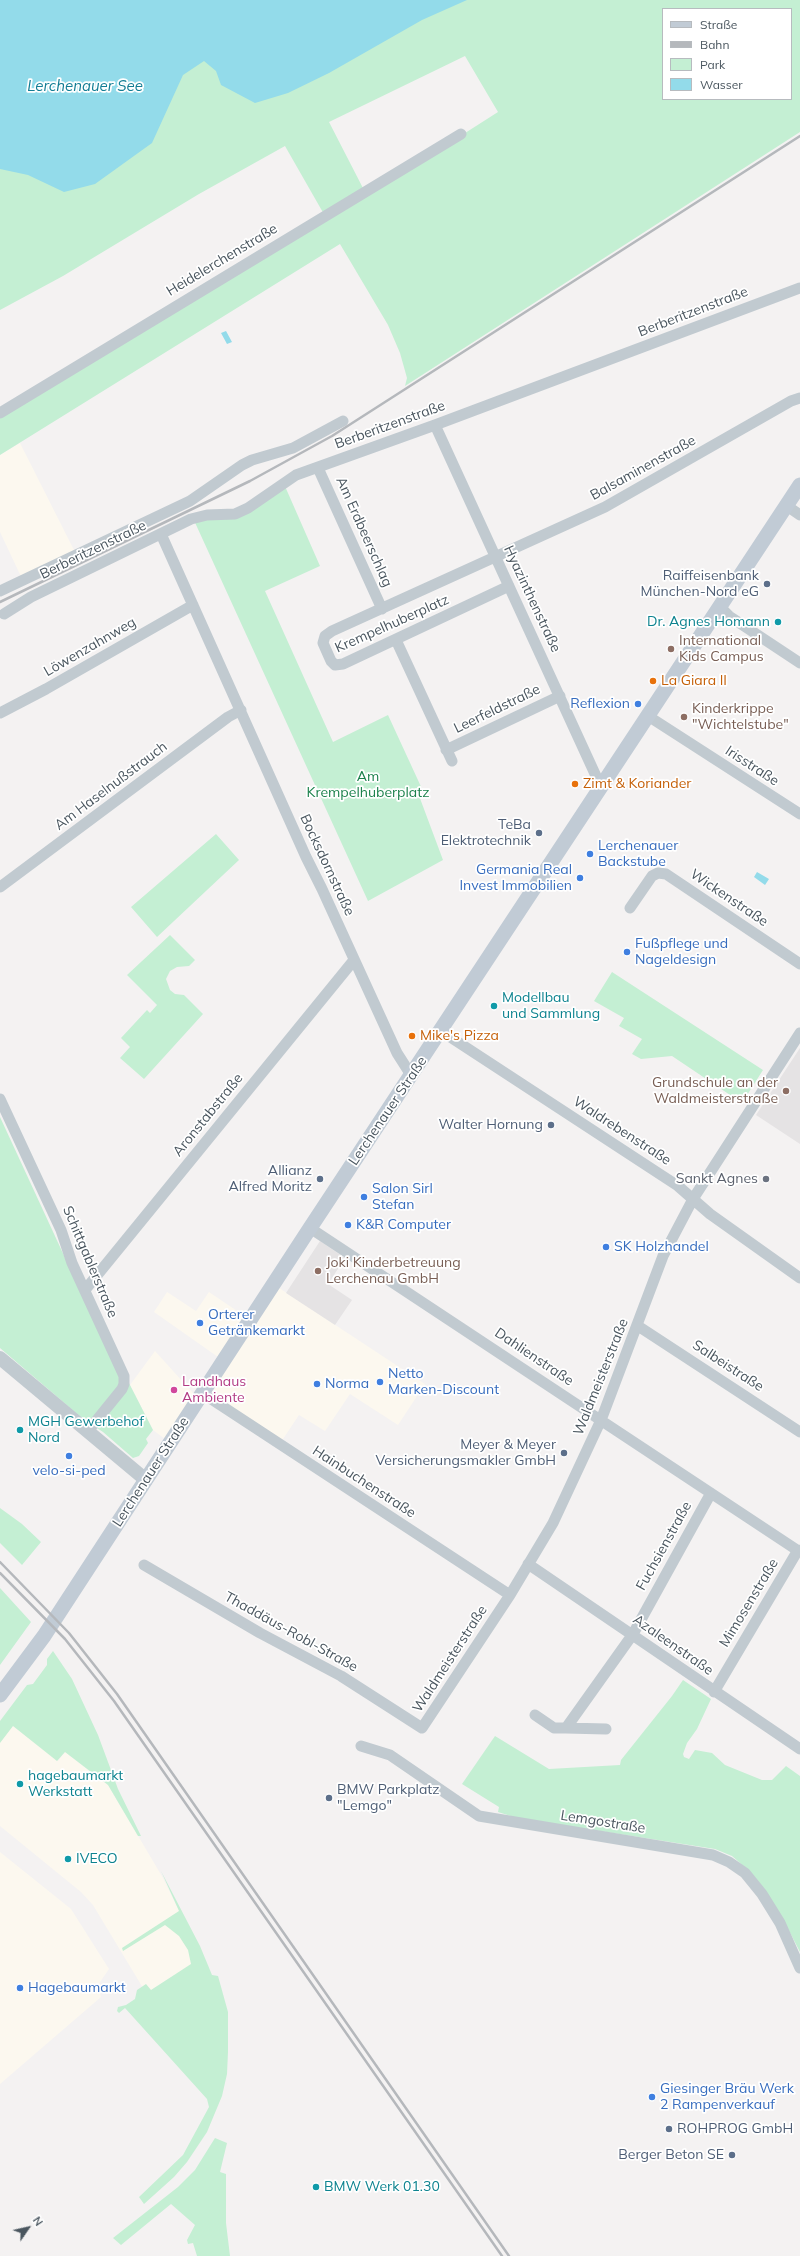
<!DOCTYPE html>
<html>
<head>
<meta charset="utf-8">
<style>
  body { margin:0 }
  #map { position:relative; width:800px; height:2256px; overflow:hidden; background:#f4f2f2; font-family:Mulish,sans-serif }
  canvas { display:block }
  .legend { position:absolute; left:662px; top:8px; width:130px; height:92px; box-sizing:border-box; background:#fff; border:1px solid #b7bbbf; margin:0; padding:5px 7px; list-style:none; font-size:12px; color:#4a565f }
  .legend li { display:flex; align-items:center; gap:8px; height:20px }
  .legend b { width:20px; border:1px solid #b7bbbf }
  .north { position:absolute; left:8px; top:2208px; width:40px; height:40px; -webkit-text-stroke:3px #fff; paint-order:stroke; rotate:56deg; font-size:11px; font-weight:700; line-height:16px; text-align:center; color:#4a565f }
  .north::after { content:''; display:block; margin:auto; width:14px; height:18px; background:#4a565f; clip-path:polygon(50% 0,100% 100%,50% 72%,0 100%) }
</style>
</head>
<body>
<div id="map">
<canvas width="800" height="2256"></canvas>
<ul class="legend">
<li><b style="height:5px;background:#c1cbd5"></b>Straße</li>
<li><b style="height:5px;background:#b5b8bc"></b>Bahn</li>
<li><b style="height:11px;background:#c4efd3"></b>Park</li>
<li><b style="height:11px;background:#93dbea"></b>Wasser</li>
</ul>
<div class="north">N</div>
</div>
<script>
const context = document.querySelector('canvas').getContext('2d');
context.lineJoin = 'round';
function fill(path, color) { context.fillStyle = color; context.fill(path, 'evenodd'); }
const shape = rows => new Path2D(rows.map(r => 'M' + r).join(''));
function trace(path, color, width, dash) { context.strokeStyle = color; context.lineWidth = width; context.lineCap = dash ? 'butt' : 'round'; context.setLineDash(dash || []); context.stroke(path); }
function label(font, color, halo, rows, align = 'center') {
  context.font = font + ' Mulish,sans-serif'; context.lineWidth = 3.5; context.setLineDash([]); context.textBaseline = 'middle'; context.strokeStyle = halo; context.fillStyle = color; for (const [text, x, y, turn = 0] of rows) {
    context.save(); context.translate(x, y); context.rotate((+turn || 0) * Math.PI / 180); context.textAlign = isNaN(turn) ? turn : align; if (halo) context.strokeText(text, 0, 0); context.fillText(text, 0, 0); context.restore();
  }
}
fill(shape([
  [20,443,78,558,25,585,0,532,0,455],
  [270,1282,425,1384,398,1425,350,1394,325,1431,299,1415,281,1442,203,1392,169,1442,153,1430,130,1385,155,1351,193,1393,218,1357,154,1312,167,1292,196,1311,209,1292,246,1317],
  [8,1722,58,1761,65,1752,108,1785,163,1878,202,1958,146,1993,93,1905,81,1892,0,1826,0,1731],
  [0,1852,71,1909,109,1969,100,1982,99,1989,101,1997,0,2084]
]), '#fcf8ef');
fill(shape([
  [800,1048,800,1144,756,1115],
  [320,1241,345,1258,328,1284,352,1300,335,1325,286,1293]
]), '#e5e3e4');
fill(shape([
  [0,0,800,0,800,132,405,386,407,378,400,353,388,325,340,244,0,455,0,418,325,216,285,146,199,194,63,276,0,310],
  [663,9,791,9,791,99,663,99],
  [465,56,498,112,451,142,365,192,329,122],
  [284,484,320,566,265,591,333,742,388,715,423,791,418,793,443,860,368,901,192,516,234,513],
  [216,834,239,860,157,937,131,907],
  [170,935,195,960,189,966,177,967,170,971,166,979,170,990,175,994,184,995,203,1014,144,1079,120,1058,130,1047,121,1038,147,1010,150,1013,157,1005,127,975],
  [612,972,763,1070,742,1103,672,1056,641,1059,632,1054,642,1039,619,1026,624,1018,594,1001],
  [0,1117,103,1340,130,1385,153,1430,146,1439,148,1443,139,1456,133,1458,103,1432,82,1418,0,1348],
  [0,1508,22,1524,41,1542,22,1565,0,1543],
  [0,1588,31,1622,0,1665],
  [53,1651,72,1679,98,1735,118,1789,141,1836,138,1836,108,1785,65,1752,57,1761,13,1726,0,1743,0,1721,27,1685,33,1684,47,1665,47,1659],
  [683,1680,711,1699,697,1729,687,1743,683,1754,684,1757,689,1759,695,1750,712,1753,725,1765,762,1780,772,1780,786,1766,800,1776,800,1952,784,1921,748,1870,732,1856,715,1849,517,1818,498,1812,499,1807,462,1784,495,1736,549,1769,620,1765,621,1760,672,1696],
  [161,1871,200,1946,212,1975,218,1976,228,2012,228,2052,227,2074,222,2096,207,2132,187,2162,174,2177,144,2204,139,2197,183,2155,209,2107,207,2099,125,2008,119,2013,117,2011,118,2007,126,2005,135,1999,137,1990,146,1984,151,1990,191,1964,188,1950,179,1936,165,1925,123,1951,122,1948,179,1911],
  [215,2138,227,2143,220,2172,226,2174,226,2223,230,2256,197,2256,193,2243,188,2244,187,2240,195,2225,171,2204,121,2245,113,2238,178,2187,195,2170]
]), '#c4efd3');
fill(shape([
  [0,0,467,0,422,20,329,73,288,93,255,103,221,85,216,71,204,61,183,75,152,143,95,184,64,192,28,175,0,169],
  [226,331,232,342,227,344,221,333],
  [757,872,769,879,765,885,754,877]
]), '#93dbea');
trace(shape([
  [0,413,461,134],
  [435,425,601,787],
  [318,468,382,609],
  [787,506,800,515],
  [161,534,306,857,322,889,397,1053,411,1075],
  [509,586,343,664,335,665,331,661,323,643,325,636,332,631,605,507,791,401,800,398],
  [0,591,190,501,242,465,252,460,293,448,343,421],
  [720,607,729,616,800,663],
  [4,614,31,597,191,519,207,515,235,514,248,508,296,475,435,425,800,288],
  [396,640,452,761],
  [0,713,46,689,193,605],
  [648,716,800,814],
  [446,750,560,696],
  [0,887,228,717,241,710],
  [630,908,652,876,658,873,666,874,800,964],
  [441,1031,678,1186,710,1214,800,1278],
  [0,1099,61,1230,72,1263,124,1376,124,1384,122,1389,88,1431],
  [310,1228,800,1552],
  [85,1290,354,960],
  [638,1326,800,1432],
  [202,1393,510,1595],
  [528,1564,800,1749],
  [144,1565,260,1633,341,1676,422,1728,510,1595,553,1523,601,1420,663,1256,693,1199,800,1033],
  [714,1692,798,1550],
  [535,1715,554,1728,566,1728],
  [606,1729,566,1728,633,1634,711,1493],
  [361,1746,390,1755,479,1816,713,1855,729,1862,745,1873,762,1894,780,1923,800,1968]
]), '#c1cad0', 11);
trace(shape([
  [0,1358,146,1480]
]), '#c1cad0', 14);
trace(shape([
  [0,1695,44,1636,310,1228,800,485]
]), '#c1cbd5', 15);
trace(shape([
  [0,602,250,481,332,436,800,136],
  [0,1562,69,1633,117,1694,509,2256],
  [0,1573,65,1639,114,1701,502,2256]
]), '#b5b8bc', 2.5);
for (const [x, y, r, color] of [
  [767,584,4,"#5c6f8a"],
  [778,622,4,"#0f9aa8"],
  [671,649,4,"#8d6e63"],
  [653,681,4,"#e8710a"],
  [638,704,4,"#3f7fe0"],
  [684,717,4,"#8d6e63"],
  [575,784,4,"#e8710a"],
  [539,833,4,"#5c6f8a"],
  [590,854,4,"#3f7fe0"],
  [580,878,4,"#3f7fe0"],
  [627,952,4,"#3f7fe0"],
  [494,1006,4,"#0f9aa8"],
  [412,1036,4,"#e8710a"],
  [786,1091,4,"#8d6e63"],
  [551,1125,4,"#5c6f8a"],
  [320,1179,4,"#5c6f8a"],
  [766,1179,4,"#6b7280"],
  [364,1197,4,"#3f7fe0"],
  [348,1225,4,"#3f7fe0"],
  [606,1247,4,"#3f7fe0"],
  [318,1271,4,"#8d6e63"],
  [200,1323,4,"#3f7fe0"],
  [380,1382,4,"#3f7fe0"],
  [317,1384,4,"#3f7fe0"],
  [174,1390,4,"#d1479c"],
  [20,1430,4,"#0f9aa8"],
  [564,1453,4,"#5c6f8a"],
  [69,1456,4,"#3f7fe0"],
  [20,1784,4,"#0f9aa8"],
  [329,1798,4,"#5c6f8a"],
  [68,1859,4,"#0f9aa8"],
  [20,1988,4,"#3f7fe0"],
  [652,2097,4,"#3f7fe0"],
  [669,2129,4,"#5c6f8a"],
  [732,2155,4,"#5c6f8a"],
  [316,2187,4,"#0f9aa8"]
]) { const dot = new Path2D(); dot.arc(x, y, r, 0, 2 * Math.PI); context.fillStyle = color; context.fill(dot); trace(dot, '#fff', 1.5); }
label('14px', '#4a565f', '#fff', [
  ["Heidelerchenstraße",222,260,-31],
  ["Berberitzenstraße",693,312,-21],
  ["Berberitzenstraße",390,425,-20],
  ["Balsaminenstraße",643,468,-29],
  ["Am Erdbeerschlag",364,532,66],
  ["Berberitzenstraße",93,550,-26],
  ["Hyazinthenstraße",532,599,65],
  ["Krempelhuberplatz",392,624,-24],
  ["Löwenzahnweg",90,647,-30],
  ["Leerfeldstraße",497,709,-26],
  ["Irisstraße",752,766,33],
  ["Am Haselnußstrauch",111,786,-37],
  ["Bocksdornstraße",327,865,65],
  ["Wickenstraße",729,898,34],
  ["Lerchenauer Straße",388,1111,-56],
  ["Aronstabstraße",208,1115,-51],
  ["Waldrebenstraße",622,1131,33],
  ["Schittgablerstraße",90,1262,67],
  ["Dahlienstraße",534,1357,34],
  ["Salbeistraße",728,1366,33],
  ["Waldmeisterstraße",601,1377,-68],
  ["Lerchenauer Straße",151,1472,-57],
  ["Hainbuchenstraße",364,1482,33],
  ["Fuchsienstraße",664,1546,-61],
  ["Mimosenstraße",749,1603,-59],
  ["Thaddäus-Robl-Straße",291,1632,29],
  ["Azaleenstraße",673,1645,35],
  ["Waldmeisterstraße",450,1659,-57],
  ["Lemgostraße",603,1822,9]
]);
label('14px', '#4e5e75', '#fff', [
  ["Raiffeisenbank",759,576],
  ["München-Nord eG",759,592],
  ["TeBa",531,825],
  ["Elektrotechnik",531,841],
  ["Walter Hornung",543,1125],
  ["Allianz",312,1171],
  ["Alfred Moritz",312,1187],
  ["Meyer & Meyer",556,1445],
  ["Versicherungsmakler GmbH",556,1461],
  ["BMW Parkplatz",337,1790,"left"],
  ["\"Lemgo\"",337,1806,"left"],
  ["ROHPROG GmbH",677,2129,"left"],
  ["Berger Beton SE",724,2155]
], 'right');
label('14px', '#0d838f', '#fff', [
  ["Dr. Agnes Homann",770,622,"right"],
  ["Modellbau",502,998],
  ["und Sammlung",502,1014],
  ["MGH Gewerbehof",28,1422],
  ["Nord",28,1438],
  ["hagebaumarkt",28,1776],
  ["Werkstatt",28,1792],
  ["IVECO",76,1859],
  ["BMW Werk 01.30",324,2187]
], 'left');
label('14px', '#785e54', '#fff', [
  ["International",679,641],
  ["Kids Campus",679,657],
  ["Kinderkrippe",692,709],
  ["\"Wichtelstube\"",692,725],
  ["Grundschule an der",778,1083,"right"],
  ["Waldmeisterstraße",778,1099,"right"],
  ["Joki Kinderbetreuung",326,1263],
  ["Lerchenau GmbH",326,1279]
], 'left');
label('14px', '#c56008', '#fff', [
  ["La Giara II",661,681],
  ["Zimt & Koriander",583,784],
  ["Mike's Pizza",420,1036]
], 'left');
label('14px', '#366cbe', '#fff', [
  ["Reflexion",630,704,"right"],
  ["Lerchenauer",598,846],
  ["Backstube",598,862],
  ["Germania Real",572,870,"right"],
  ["Invest Immobilien",572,886,"right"],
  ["Fußpflege und",635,944],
  ["Nageldesign",635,960],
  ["Salon Sirl",372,1189],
  ["Stefan",372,1205],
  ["K&R Computer",356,1225],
  ["SK Holzhandel",614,1247],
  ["Orterer",208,1315],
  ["Getränkemarkt",208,1331],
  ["Netto",388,1374],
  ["Marken-Discount",388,1390],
  ["Norma",325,1384],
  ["velo-si-ped",69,1471,"center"],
  ["Hagebaumarkt",28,1988],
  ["Giesinger Bräu Werk",660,2089],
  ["2 Rampenverkauf",660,2105]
], 'left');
label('14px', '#1b814b', '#fff', [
  ["Am",368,777],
  ["Krempelhuberplatz",368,793]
]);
label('14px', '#5b616d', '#fff', [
  ["Sankt Agnes",758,1179]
], 'right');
label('14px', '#b23c85', '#fff', [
  ["Landhaus",182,1382],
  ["Ambiente",182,1398]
], 'left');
label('italic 15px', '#127d94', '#fff', [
  ["Lerchenauer See",85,86]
]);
</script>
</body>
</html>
